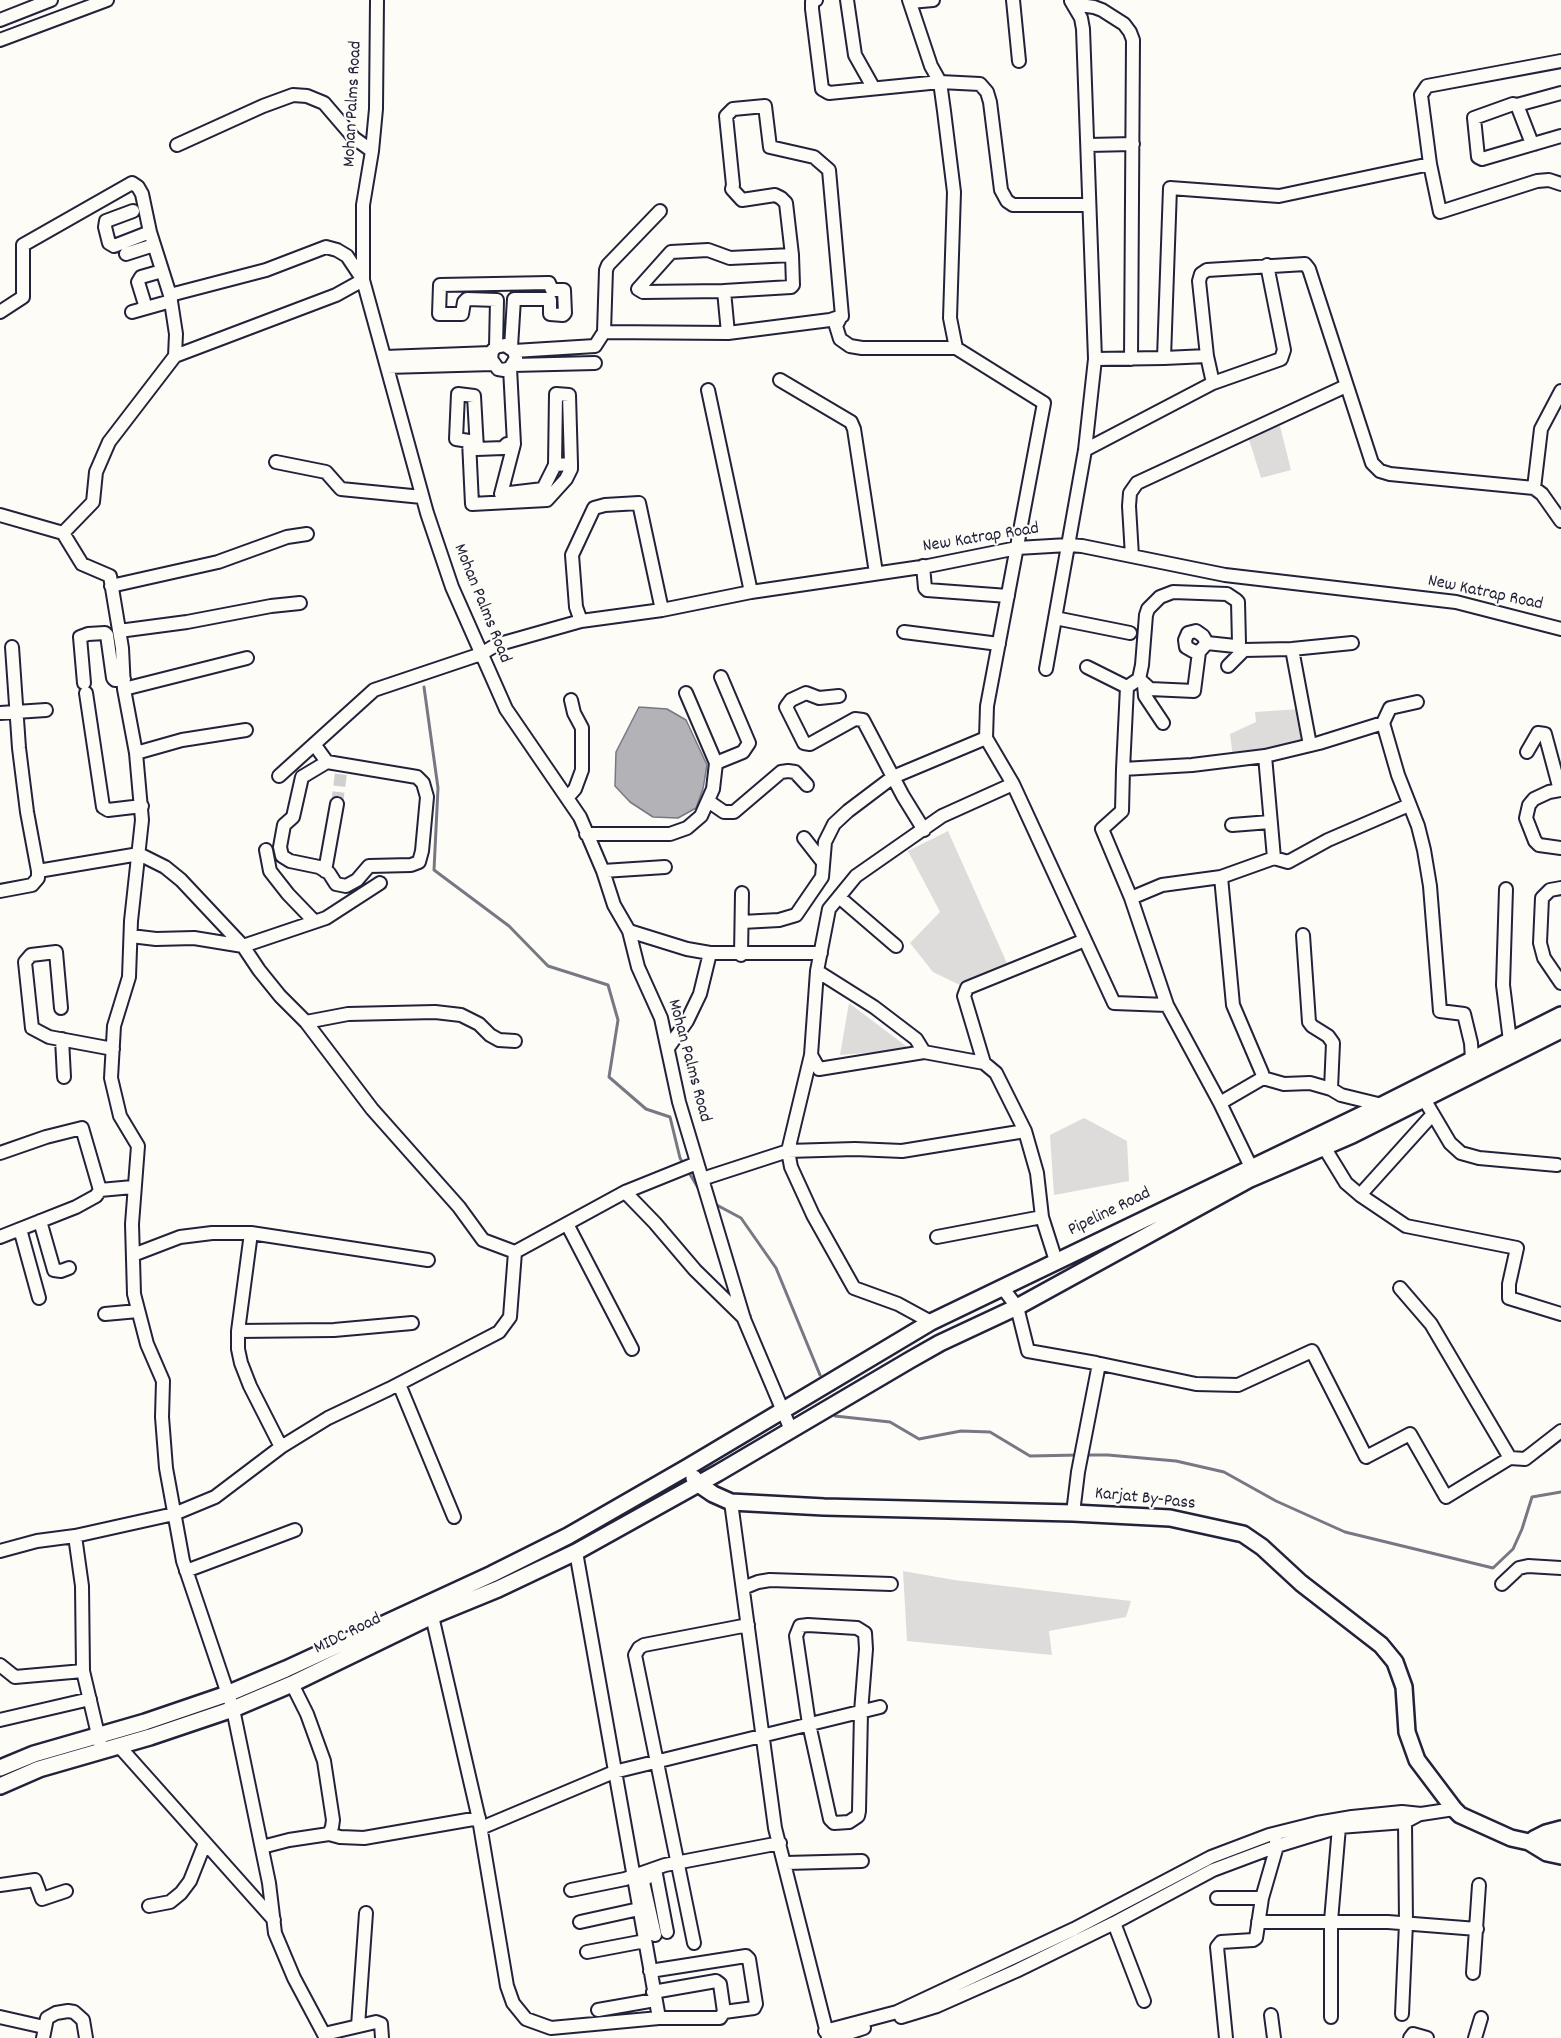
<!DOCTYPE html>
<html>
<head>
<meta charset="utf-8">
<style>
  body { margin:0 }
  canvas { display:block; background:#fdfcf7 }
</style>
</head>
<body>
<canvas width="1561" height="2038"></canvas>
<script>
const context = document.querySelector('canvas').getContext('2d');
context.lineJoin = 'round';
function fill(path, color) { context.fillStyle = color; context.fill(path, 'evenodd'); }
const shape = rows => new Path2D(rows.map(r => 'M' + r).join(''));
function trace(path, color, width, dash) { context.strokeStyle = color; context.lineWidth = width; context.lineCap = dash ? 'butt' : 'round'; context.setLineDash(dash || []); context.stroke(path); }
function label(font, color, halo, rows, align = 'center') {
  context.font = font + ' Dekko,sans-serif'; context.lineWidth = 4.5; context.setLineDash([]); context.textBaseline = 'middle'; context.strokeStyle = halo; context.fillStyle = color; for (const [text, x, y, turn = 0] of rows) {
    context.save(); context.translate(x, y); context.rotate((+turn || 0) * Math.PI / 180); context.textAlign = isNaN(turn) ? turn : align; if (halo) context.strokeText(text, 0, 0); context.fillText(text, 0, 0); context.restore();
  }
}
fill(shape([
  [1280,426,1291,470,1261,478,1247,433],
  [1300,709,1305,743,1233,757,1230,734,1256,722,1255,712],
  [948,831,1010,970,964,987,933,972,910,943,940,912,908,851],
  [849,1003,910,1049,840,1055],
  [1084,1118,1127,1141,1129,1181,1054,1195,1050,1135],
  [903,1571,954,1580,1131,1601,1126,1617,1049,1631,1052,1655,907,1641]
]), '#dddcdb');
const water = shape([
  [639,707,667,709,686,720,707,765,703,789,696,808,678,818,653,817,630,802,615,786,616,752,639,707]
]);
fill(water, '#b2b2b7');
trace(water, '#787885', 1.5);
trace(shape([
  [424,687,438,788,434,870,509,926,548,966,608,985,618,1020,609,1077,646,1109,670,1117,680,1158,684,1165],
  [688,1171,703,1196],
  [713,1203,741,1218,776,1268,820,1375],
  [835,1416,890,1422,919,1439,961,1431,990,1432,1030,1456,1079,1455],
  [1085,1455,1108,1455,1176,1461,1224,1472,1276,1501,1345,1532,1493,1568,1513,1549,1522,1529,1532,1497,1561,1492]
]), '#787885', 3);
trace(shape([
  [337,804,341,773]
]), '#d1d0d1', 12, [12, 6]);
const minor = shape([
  [377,0,376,109,372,151,363,205,363,280,427,513,452,587,506,709,580,817,603,871,614,905,629,931,638,967,661,1018,679,1102,744,1319,791,1430],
  [816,0,812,2,812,9,822,89,829,93,940,82,980,84,987,92,990,102,1001,190,1007,201,1013,205,1088,205],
  [847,0,855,55,873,87],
  [909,0,931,66,940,82,944,111,954,192,950,318,956,348,1044,403,987,706,986,738,1013,784,1114,1003,1167,1005,1220,1103,1251,1167],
  [1013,0,1019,61],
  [1071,1,1081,18,1083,29,1095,359],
  [910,2,933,0],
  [1073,4,1094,7,1102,10,1124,24,1130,32,1133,40,1131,359],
  [0,20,51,0],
  [0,40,107,0],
  [1517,105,1561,93],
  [1534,144,1531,141,1517,105,1513,104,1474,118,1478,157,1482,159,1561,136],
  [177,145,263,106,293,95,307,96,324,103,354,138,372,151],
  [1088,145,1133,144],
  [1430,164,1421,95,1427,86,1561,61],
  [133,211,106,221,105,227,109,243,114,246,150,232],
  [126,254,154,245],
  [724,291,728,333],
  [146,308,138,282,141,277,162,271],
  [0,312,23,297,23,245,132,183,138,187,142,194,150,232,170,295,176,334,175,356],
  [132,312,171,301],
  [840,318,836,326,840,339,850,346,862,348,956,348],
  [604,332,728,333,830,320,842,316,829,170,814,157,770,147,765,106,733,109,726,116,733,185,732,189,742,200,775,195,781,198,786,203,792,255,793,285,791,287,724,291,643,292,638,289,671,252,708,250,730,258,792,255],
  [496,347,505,345,514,351,516,358,510,368,504,370,498,369,491,359,492,351,496,347,497,300,467,299,464,302,462,314,439,314,440,285,549,283,552,290,564,290,565,313,563,315,550,314,550,300,548,299,514,299,511,347],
  [514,351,595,346,604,332,606,270,608,265,660,211],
  [385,357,491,353],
  [1164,358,1207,356],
  [513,365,595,363],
  [387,367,493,364],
  [510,368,514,444,501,494,543,489,555,465,571,464,571,469,566,479,547,500,472,504,469,441,456,439,458,394,474,396,477,449,503,448,507,444,514,444],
  [780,380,851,422,854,429,876,573],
  [1213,383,1207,356,1199,281,1201,274,1207,270,1305,264,1309,269,1372,463,1380,471,1390,474,1534,488,1542,494,1561,521],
  [708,390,751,592],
  [1085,450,1213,383,1281,359,1284,350,1267,265],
  [276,462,326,472,341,489,422,497],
  [555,465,556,394,569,395,571,464],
  [1534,488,1541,429,1561,391],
  [0,515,63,533,82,564,110,576,122,648,124,689,136,753,142,820,131,921,129,977,114,1026,111,1078,120,1116,138,1146,132,1224,134,1294,147,1344,163,1381,162,1417,166,1468,183,1561,233,1709,269,1883,275,1933,294,1978,326,2038],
  [63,533,93,502,96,472,109,442,175,356,336,295,363,280,347,256,337,250,326,247,266,270,170,295],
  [1132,556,1129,506,1130,493,1137,483,1346,386],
  [923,566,925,588,927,590,1008,596],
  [111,586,218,562,287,537,307,534],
  [1055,618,1130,633],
  [581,621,576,607,572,555,594,508,605,505,639,503,662,610],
  [119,631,187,622,271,606,300,603],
  [904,632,999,644],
  [12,647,19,748,27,812,38,871],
  [1292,649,1310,745],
  [1228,666,1244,650,1292,649,1352,643],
  [1087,667,1127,687],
  [1046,669,1085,450,1095,359,1164,358,1170,188,1279,196,1430,164,1440,212,1537,181,1549,180,1561,184],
  [1139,679,1150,689,1194,691,1199,652],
  [84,683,80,637,88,634,105,633,107,635,113,678,115,680,124,679],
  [1144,685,1145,696,1163,723],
  [1127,687,1139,679,1142,665,1146,615,1148,609,1160,597,1173,592,1227,594,1236,600,1238,602,1239,643,1235,646,1207,643,1203,636,1196,631,1188,633,1185,640,1186,647,1193,651,1199,652,1207,643],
  [124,689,247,658],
  [86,693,103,807,108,810,142,806],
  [839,696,819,698,806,693,791,700,788,704,786,707,804,743,810,744,855,719,863,720,903,796,924,830],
  [0,713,46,710],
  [1383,723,1390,708,1417,702],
  [314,744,327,762,417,777,423,783,427,797,422,851,419,862,411,865,369,866,357,880,346,886,336,884,329,873,319,867,290,861,282,856,280,847,284,825,293,817,302,777,327,762],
  [1527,752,1538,733,1545,734,1560,790],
  [136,753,182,740,246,730],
  [1265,756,1274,858],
  [716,763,743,752,749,743,721,677],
  [1123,769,1127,687],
  [279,776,374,690,481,654,496,645,581,621,662,610,751,592,928,566,1017,548,1068,545,1082,546,1225,575,1456,602,1561,629],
  [1561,790,1549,792,1534,799,1529,805,1526,818,1535,841,1539,845,1561,848],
  [567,798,575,789,582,770,582,728,574,713,571,700],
  [708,801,724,812,734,812,781,772,788,771,795,772,807,785],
  [1232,825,1270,822],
  [586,834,670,834,687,828,701,816,713,789,716,763,686,693],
  [804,838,822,861],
  [266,850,270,871,288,894,314,921],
  [325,871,337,804],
  [603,871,665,867],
  [1221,877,1274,858,1288,862,1328,840,1409,805],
  [1561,888,1550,890,1542,898,1540,943,1544,958,1561,983],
  [1506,889,1503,985,1510,1041],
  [0,891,32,885,38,878,38,871,139,854,165,867,181,880,243,946,326,918,380,883],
  [839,897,896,946],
  [1131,898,1162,885,1221,877,1233,1005,1262,1073,1263,1078,1220,1103],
  [742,922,779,920,796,915,822,877,825,842,834,824,848,811,893,777,986,738],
  [629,931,687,949,710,953,821,953],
  [1303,935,1309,1022,1312,1026,1328,1036,1333,1043,1331,1089],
  [131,936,156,939,194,938,243,946,259,970,280,996,306,1022,372,1109,459,1207,483,1240,515,1252],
  [741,955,742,893],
  [817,971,874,1007,916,1039,924,1052,984,1063,996,1073,1025,1131,1037,1173,1042,1217,1056,1261],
  [1167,1005,1131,898,1102,829,1122,811,1123,769,1192,765,1265,756,1319,743,1383,723,1398,775,1418,826,1424,850,1430,886,1440,1011,1464,1014,1471,1043,1472,1060],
  [61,1008,56,952,31,955,25,962,32,1028,49,1037,113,1049],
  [306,1022,348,1014,435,1012,461,1015,479,1024,490,1035,499,1040,515,1041],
  [62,1039,64,1077],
  [668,1048,687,1021,700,994,710,953],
  [811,1055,819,1069,924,1052],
  [984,1063,964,996,967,988,1085,940],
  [1263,1078,1284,1084,1310,1083,1331,1089,1341,1095,1382,1105],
  [1424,1099,1450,1143,1461,1153,1479,1158,1557,1165],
  [1324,1147,1346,1183,1360,1195,1406,1226,1517,1248,1509,1284,1509,1298,1561,1314],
  [0,1153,46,1137,82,1128,100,1190,133,1187],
  [702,1179,788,1151,855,1149,902,1151,1025,1131],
  [625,1192,697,1163],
  [1360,1195,1433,1114],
  [40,1221,54,1270,61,1271,69,1268],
  [567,1224,632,1349],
  [20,1229,39,1298],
  [251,1233,428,1260],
  [0,1237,76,1207,96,1196,100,1190],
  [937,1237,1042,1217],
  [133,1255,180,1237,212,1233,251,1233,238,1331,238,1349,241,1363,250,1386,281,1447],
  [1002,1287,1017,1307,1028,1351,1096,1363,1098,1369,1078,1472,1073,1513],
  [1400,1288,1431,1324,1510,1458],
  [105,1314,138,1311],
  [931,1322,898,1304,854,1288,813,1215,791,1167,788,1151,811,1055,817,971,829,909,856,876,942,816,1013,784],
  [238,1331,334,1330,412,1323],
  [1096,1363,1196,1384,1238,1385,1312,1351,1366,1457,1410,1434,1446,1497,1510,1458,1525,1459,1561,1431],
  [399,1384,454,1517],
  [731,1502,775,1828,828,2037],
  [75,1536,174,1514,215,1497,281,1447,328,1418,389,1389,499,1332,510,1317,515,1252,625,1192,655,1223,695,1270,744,1318],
  [0,1551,37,1541,75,1536,82,1586,83,1671,100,1743],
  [576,1552,659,2018],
  [186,1571,295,1530],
  [1502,1584,1519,1568,1528,1566,1561,1568],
  [743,1588,758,1582,770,1580,891,1584],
  [432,1616,481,1828,614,1772,880,1707],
  [808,1625,857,1628,865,1633,866,1649,861,1712,859,1811,858,1816,849,1822,834,1823,830,1819,809,1724,796,1636,800,1626,808,1625],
  [0,1665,15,1677,83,1671],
  [0,1720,90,1699],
  [118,1745,274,1920],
  [480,1825,507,1986,513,2003,526,2019,551,2028,659,2018,720,2018,724,2012],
  [329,1834,340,1837,364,1838,479,1818],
  [262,1847,289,1840,329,1834,332,1827,333,1820,324,1761,307,1714,292,1684],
  [786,1863,862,1861],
  [655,1869,667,1932],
  [647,1878,643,1880,643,1882,655,1935],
  [0,1885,35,1880,42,1899,66,1891],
  [571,1890,625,1879,665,1865,780,1843],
  [1217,1898,1262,1898],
  [149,1906,170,1902,181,1893,190,1881,205,1843],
  [580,1922,639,1909],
  [1258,1922,1388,1922,1477,1929],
  [1114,1923,1144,2001],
  [694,1943,635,1655,639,1648,644,1645,748,1625],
  [587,1952,645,1941],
  [650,1971,746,1956,749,1959,756,2004,754,2008,724,2012,720,1984,716,1981,653,1992],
  [1473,1973,1479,1885],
  [598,2010,655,2000],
  [1402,2014,1406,1923,1405,1822],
  [1271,2015,1274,2038],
  [0,2017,44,2027],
  [901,2017,937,2006,1016,1971,1114,1923,1213,1870,1277,1846,1339,1827,1405,1822,1420,1814],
  [1331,2017,1331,1921,1339,1827],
  [358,2026,366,1913],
  [825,2031,897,2012,1074,1929,1211,1857,1269,1835,1317,1823,1352,1817,1402,1812,1421,1814,1454,1809],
  [324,2034,376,2022,381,2024,382,2038],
  [43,2038,47,2018,56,2013,68,2011,74,2012,83,2020,86,2038],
  [833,2038,864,2028],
  [1226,2038,1217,1947,1221,1942,1253,1940,1256,1938,1262,1898,1277,1846,1276,1842],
  [1410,2038,1413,2034,1427,2038],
  [1475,2038,1481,2018]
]);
const major = shape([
  [694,1478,697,1483,713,1494,731,1502,824,1507,1073,1513,1170,1518,1243,1534,1262,1547,1301,1583,1381,1645,1395,1662,1404,1687,1407,1732,1417,1760,1454,1809,1460,1815,1511,1838,1529,1842,1561,1842],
  [0,1768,34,1754,145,1722,227,1694,286,1669,492,1574,568,1536,688,1467,931,1322,1382,1105,1561,1015],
  [0,1786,39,1769,150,1737,233,1709,292,1684,432,1616,498,1589,576,1552,718,1473,910,1360,940,1343,1017,1307,1250,1179,1352,1135,1561,1030],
  [1534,1839,1546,1833,1561,1829],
  [1529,1842,1547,1853,1561,1856]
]);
trace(minor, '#22223b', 16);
trace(major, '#22223b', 20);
trace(minor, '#fdfcf7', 12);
trace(major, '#fdfcf7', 15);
label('18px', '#22223b', '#fdfcf7', [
  ["Mohan Palms Road",354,104,-87],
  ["New Katrap Road",981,539,-9],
  ["New Katrap Road",1485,594,12],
  ["Mohan Palms Road",481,604,68],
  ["Mohan Palms Road",688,1061,75],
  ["Pipeline Road",1110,1213,-26],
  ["Karjat By-Pass",1145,1500,6],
  ["MIDC Road",348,1635,-26]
]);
</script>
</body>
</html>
